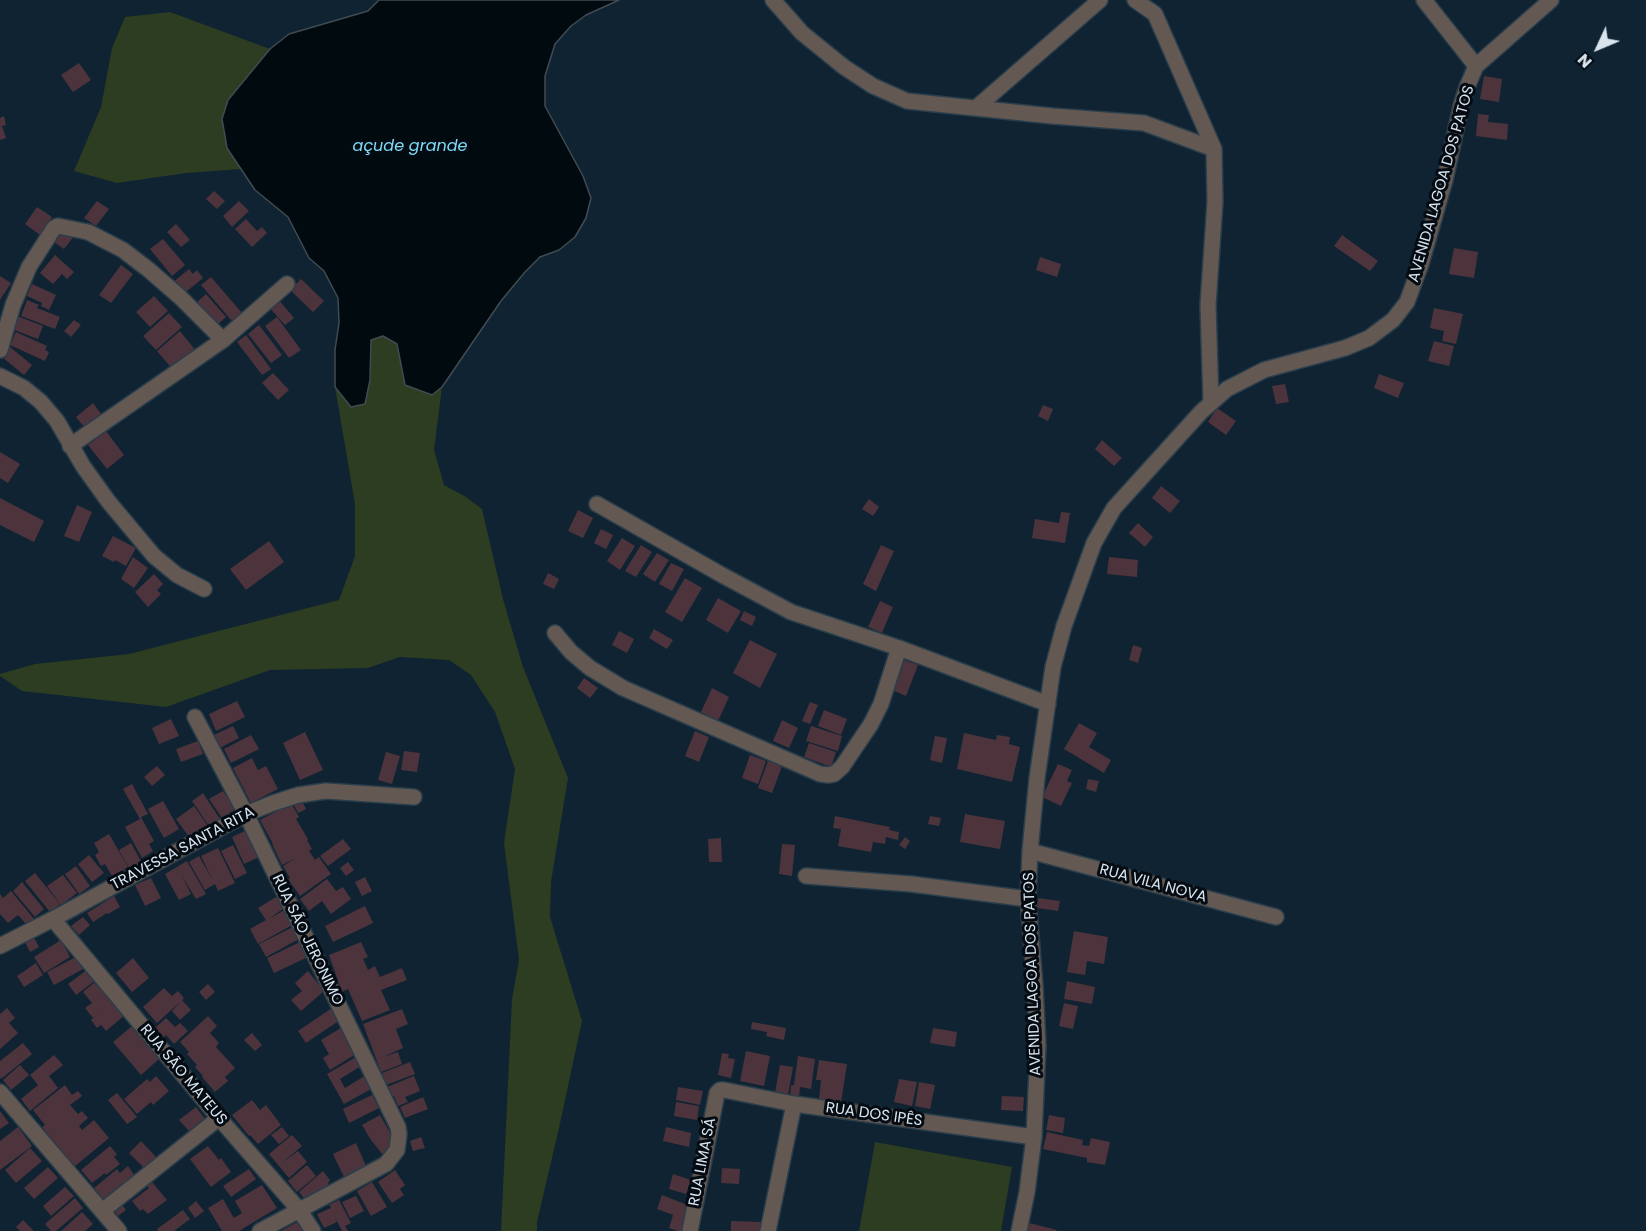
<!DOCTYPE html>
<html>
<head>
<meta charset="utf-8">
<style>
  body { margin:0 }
  #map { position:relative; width:1646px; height:1231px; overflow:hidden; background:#0f2332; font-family:Poppins,sans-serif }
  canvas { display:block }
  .north { position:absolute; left:1568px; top:18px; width:60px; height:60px; -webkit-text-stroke:4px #040b12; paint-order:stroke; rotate:226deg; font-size:16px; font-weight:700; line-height:24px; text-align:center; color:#d8e4ee }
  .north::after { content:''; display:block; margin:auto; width:21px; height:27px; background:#d8e4ee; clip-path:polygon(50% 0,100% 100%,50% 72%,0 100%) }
</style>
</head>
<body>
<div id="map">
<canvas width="1646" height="1231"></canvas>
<div class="north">N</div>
</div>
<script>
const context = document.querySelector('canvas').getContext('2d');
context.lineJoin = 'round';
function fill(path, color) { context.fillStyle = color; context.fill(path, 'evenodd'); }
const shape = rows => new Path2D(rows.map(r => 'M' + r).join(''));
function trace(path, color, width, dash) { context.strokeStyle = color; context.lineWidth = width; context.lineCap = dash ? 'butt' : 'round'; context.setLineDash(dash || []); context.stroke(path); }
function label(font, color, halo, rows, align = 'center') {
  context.font = font + ' Poppins,sans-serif'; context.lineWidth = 6; context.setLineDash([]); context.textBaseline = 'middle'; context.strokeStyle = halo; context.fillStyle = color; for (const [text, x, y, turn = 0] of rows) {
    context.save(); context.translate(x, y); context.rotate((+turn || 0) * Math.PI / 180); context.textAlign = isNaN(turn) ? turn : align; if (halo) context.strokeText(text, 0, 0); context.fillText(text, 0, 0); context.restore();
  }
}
fill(shape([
  [170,12,270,49,228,100,227,148,241,169,186,173,117,183,74,171,101,107,112,48,125,17],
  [383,336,397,344,402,371,421,390,432,394,442,387,434,450,444,485,466,497,482,509,503,599,523,667,568,778,551,882,550,917,582,1021,559,1128,537,1222,537,1231,501,1231,512,999,519,960,504,843,515,769,495,712,471,675,449,660,400,657,368,668,270,670,166,707,22,691,0,676,0,674,35,664,129,654,339,600,355,556,355,504,335,387,351,407,370,380,371,340],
  [875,1142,1012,1167,1001,1231,859,1231]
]), '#2c3d22');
const water = shape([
  [379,0,619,0,586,15,571,26,555,44,545,76,545,106,583,176,591,198,586,218,575,237,559,250,540,257,525,272,501,301,442,387,432,395,405,385,397,344,383,336,371,340,370,380,365,404,351,407,335,387,335,350,339,323,338,298,324,271,309,258,288,217,255,190,227,148,222,119,228,100,270,49,289,34,368,11,379,0]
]);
fill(water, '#000a0f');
trace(water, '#414b52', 1.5);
fill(shape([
  [79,63,91,80,73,92,61,75],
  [1484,76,1502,79,1499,102,1480,99],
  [1478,114,1489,115,1488,122,1508,124,1507,140,1476,136],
  [4,116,6,125,2,126,6,138,0,140,0,118],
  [214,191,225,201,217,209,206,199],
  [97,201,109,209,96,226,84,218],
  [239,201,249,211,232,227,223,216],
  [37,207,52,217,40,235,25,224],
  [246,219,257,231,262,227,267,233,252,247,235,229],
  [176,224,190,240,181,247,167,232],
  [64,229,74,236,64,249,54,242],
  [1342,235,1378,261,1370,271,1334,246],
  [163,239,185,265,172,276,150,249],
  [1454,248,1478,252,1474,278,1449,274],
  [55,255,74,272,67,279,62,274,53,284,40,273],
  [1040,257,1061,264,1057,277,1036,270],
  [121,265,133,274,111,303,99,295],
  [189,269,193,274,197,270,203,278,182,295,172,283],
  [0,276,11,283,0,300],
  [211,277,242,313,232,321,201,285],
  [301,279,324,301,313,312,290,290],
  [32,284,56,295,49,310,41,306,42,303,27,296],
  [206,294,226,317,215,327,195,304],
  [154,296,168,311,150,327,136,312],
  [277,298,294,318,285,325,268,306],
  [27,300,39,305,37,308,60,317,55,329,21,316],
  [1434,308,1463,314,1456,344,1442,341,1444,331,1430,328],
  [169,313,182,327,156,350,143,336],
  [17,316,43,326,38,339,12,329],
  [277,317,301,350,289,358,265,326],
  [74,320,81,325,71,337,64,331],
  [259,325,282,355,271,363,248,334],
  [180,331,196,351,174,371,157,351],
  [16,332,47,346,45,350,49,352,45,361,10,345],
  [246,335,271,369,262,375,237,342],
  [1434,341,1454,346,1449,366,1428,361],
  [10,347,32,365,24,375,2,357],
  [273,373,289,390,278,400,262,383],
  [1379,374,1404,383,1398,398,1374,388],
  [1285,384,1289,402,1276,404,1272,386],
  [93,403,102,415,85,428,76,417],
  [1043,405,1053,409,1048,421,1038,416],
  [1217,408,1236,421,1226,435,1208,422],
  [106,431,124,455,107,469,88,445],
  [1102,440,1122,458,1114,466,1095,449],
  [0,452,20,464,8,483,0,478],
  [1161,486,1180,501,1170,513,1152,498],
  [0,498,44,521,34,542,0,525],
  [869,499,879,507,873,516,862,509],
  [77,505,92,512,79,542,64,536],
  [578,510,593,518,583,538,568,531],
  [1061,512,1070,513,1065,543,1032,538,1035,519,1059,523],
  [1138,523,1153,537,1145,547,1129,533],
  [601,529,613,535,606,549,594,543],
  [113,536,136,548,126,566,115,560,114,562,102,556],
  [622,538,635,546,620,570,607,561],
  [269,541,284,562,246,590,230,569],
  [641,545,652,552,636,577,625,571],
  [881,545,894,551,876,591,863,584],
  [657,553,669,560,655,582,643,574],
  [133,557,148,568,134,588,121,579],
  [1109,557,1138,560,1137,577,1107,574],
  [671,563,684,569,672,591,659,584],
  [548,573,559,579,554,589,543,584],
  [154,574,163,584,157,590,161,594,148,607,135,592],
  [685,578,702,588,682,622,665,612],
  [718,598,741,611,728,633,706,620],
  [880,601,893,607,882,633,868,627],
  [744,611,756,617,752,626,740,620],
  [654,629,673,640,667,649,649,638],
  [619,631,634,639,627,653,612,645],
  [750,640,777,654,760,688,733,673],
  [1133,645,1142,648,1138,663,1129,660],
  [904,660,918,665,906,696,892,690],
  [584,678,598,688,590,698,577,688],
  [712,688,729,697,718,721,701,712],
  [237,701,245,717,216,731,209,714],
  [810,702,818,705,810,724,802,721],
  [824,710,847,719,841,735,818,726],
  [171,719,179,736,159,744,152,728],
  [782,720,798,728,789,748,773,741],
  [1079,723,1097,733,1089,747,1111,760,1104,773,1064,749],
  [233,726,239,738,218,749,212,736],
  [811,726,842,736,838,751,806,741],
  [695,731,709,737,699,762,685,756],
  [305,732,323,770,300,780,283,743],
  [964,733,996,740,997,735,1010,737,1009,744,1020,747,1012,782,957,769],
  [251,735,259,749,231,763,224,749],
  [935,736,947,738,942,763,930,760],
  [198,741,203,754,181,762,176,749],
  [809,743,836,752,831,767,804,757],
  [404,751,420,753,417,772,401,770],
  [386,752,400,756,392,784,378,780],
  [750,755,766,761,758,784,742,778],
  [252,758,258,770,266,766,278,789,251,803,233,768],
  [768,761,782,766,772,793,758,788],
  [1058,764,1072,770,1067,781,1072,783,1061,806,1042,797],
  [157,766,165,775,152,786,144,777],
  [1088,779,1099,781,1096,792,1086,789],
  [132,784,148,814,141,817,154,841,149,844,153,851,142,858,125,827,140,819,123,789],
  [223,791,235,809,222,818,209,799],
  [203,793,220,819,209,826,192,801],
  [300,797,306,809,298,813,292,801],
  [163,801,179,829,164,838,148,809],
  [291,803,299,817,296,819,308,839,307,840,312,849,309,851,315,860,319,857,331,874,300,896,288,879,290,878,283,866,296,858,282,865,272,844,273,844,260,820],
  [194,806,208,826,200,831,192,841,176,819],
  [965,814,1005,821,1000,849,960,842],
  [835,816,890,827,889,830,899,832,898,840,886,837,885,844,873,842,871,852,838,846,841,829,833,828],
  [930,816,941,818,939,826,928,824],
  [247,830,259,857,244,864,232,837],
  [109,834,128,867,112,876,105,864,101,866,95,855,99,852,94,843],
  [905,837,910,841,905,849,899,845],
  [721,838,722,862,709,862,708,839],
  [343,839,351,849,328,866,320,856],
  [131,843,141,861,129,868,119,850],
  [782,844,795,845,792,876,779,874],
  [233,845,247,873,235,879,221,851],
  [218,848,235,883,218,891,215,884,205,890,189,862,199,856,212,879,201,856],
  [89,855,104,873,92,882,78,864],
  [187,861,206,894,196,899,182,876,191,894,179,900,165,874],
  [348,862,354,870,346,876,340,868],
  [76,866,90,886,79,894,65,874],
  [35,873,60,904,50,912,25,881],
  [63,875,77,893,61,905,47,886],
  [365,877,372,891,362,896,355,882],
  [151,878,161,898,145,906,135,885],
  [327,879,336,891,343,887,351,899,331,914,322,901,309,911,300,899],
  [22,882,44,909,35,917,13,891],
  [11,891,34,919,27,925,18,915,8,923,0,914,0,894,3,898],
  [114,896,120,907,108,914,107,913,93,922,87,913],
  [276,897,284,908,269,919,286,909,294,924,258,944,250,929,266,920,258,908],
  [1038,898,1060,901,1058,911,1037,908],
  [365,906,373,923,333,942,325,926],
  [83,917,90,925,79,935,71,926],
  [293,927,299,939,266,957,259,944],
  [1074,931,1108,937,1104,964,1087,961,1085,975,1067,972],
  [34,938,39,947,30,952,25,942],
  [61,940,70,957,44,973,34,957],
  [300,942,308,957,274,973,267,958],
  [361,942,368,957,363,959,368,970,375,966,380,977,402,968,407,980,381,990,390,1010,362,1021,348,989,342,992,329,955],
  [76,957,83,969,54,985,47,972],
  [133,958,149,978,132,992,116,973],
  [36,963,43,975,24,987,17,976],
  [88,969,96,980,76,995,68,984],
  [308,971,324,991,301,1011,291,1000,302,991,295,983],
  [1067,981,1095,987,1092,1004,1064,999],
  [95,982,104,993,106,992,125,1015,106,1031,101,1025,97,1028,91,1020,102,1010,93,1018,85,1008,92,1003,83,992],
  [208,984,215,992,206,1000,199,992],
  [164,988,172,996,178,991,184,998,182,1000,191,1010,180,1020,172,1011,180,1002,157,1023,143,1007],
  [1064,1003,1078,1006,1073,1029,1059,1026],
  [7,1008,15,1018,9,1023,18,1033,0,1049,0,1014],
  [332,1008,340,1020,306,1043,298,1031],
  [402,1009,408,1024,396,1029,403,1048,383,1057,398,1052,402,1064,381,1072,363,1024],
  [208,1016,217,1026,210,1033,219,1043,216,1047,235,1068,225,1077,228,1081,215,1092,202,1077,203,1076,195,1067,197,1065,187,1054,189,1052,180,1042],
  [166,1018,175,1027,180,1023,188,1031,174,1044,166,1035,164,1037,155,1028],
  [752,1022,786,1028,784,1040,766,1036,767,1032,751,1029],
  [132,1026,159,1059,141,1075,113,1042],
  [341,1028,356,1054,330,1070,323,1058,329,1054,321,1040],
  [933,1028,957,1032,955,1047,930,1043],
  [252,1033,262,1045,255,1051,244,1040],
  [23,1043,32,1054,1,1079,0,1077,0,1061],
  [746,1051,770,1056,764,1086,740,1081],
  [722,1053,729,1054,728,1058,735,1059,731,1078,718,1075],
  [54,1055,63,1065,49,1076,58,1088,30,1111,21,1099,38,1085,30,1075],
  [798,1056,815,1059,811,1089,800,1087,799,1098,790,1097,791,1085,794,1085],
  [356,1057,361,1066,340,1079,345,1088,366,1075,373,1088,344,1104,327,1074],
  [819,1060,847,1064,841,1103,819,1099,821,1080,816,1080],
  [410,1062,415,1074,386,1085,382,1073],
  [20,1065,29,1075,11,1090,3,1080],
  [780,1065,793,1067,788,1095,775,1093],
  [156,1076,169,1091,153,1105,151,1102,137,1114,124,1099,147,1079,150,1082],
  [414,1076,420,1091,405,1097,408,1102,398,1106,394,1096,388,1099,386,1094,390,1092,387,1087],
  [899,1079,917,1082,912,1106,894,1102],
  [919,1082,935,1085,930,1109,915,1106],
  [65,1085,72,1095,78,1091,82,1096,70,1105,78,1114,82,1111,88,1118,79,1126,82,1130,94,1120,109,1138,74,1167,42,1127,45,1125,33,1110],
  [678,1087,703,1091,700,1105,676,1100],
  [117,1093,137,1117,127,1124,108,1100],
  [372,1095,379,1108,349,1123,343,1109],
  [1002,1096,1024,1097,1023,1111,1001,1110],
  [423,1097,428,1109,405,1118,400,1107],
  [252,1100,260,1110,266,1105,281,1125,258,1144,250,1135,249,1136,232,1115],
  [676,1102,699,1106,697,1120,674,1116],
  [196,1107,205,1119,190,1132,179,1120],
  [0,1111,9,1123,0,1129],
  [380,1115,396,1143,383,1155,371,1140,362,1125],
  [1049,1115,1065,1118,1063,1133,1046,1130],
  [18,1127,32,1146,0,1170,0,1141],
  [282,1127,289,1136,279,1144,271,1135],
  [666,1127,691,1133,689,1147,663,1141],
  [1047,1132,1083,1140,1082,1145,1089,1146,1091,1138,1110,1142,1105,1165,1087,1162,1087,1158,1043,1149],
  [292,1135,302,1146,282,1163,298,1151,307,1162,289,1178,269,1154],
  [421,1137,425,1148,413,1151,410,1141],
  [141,1141,157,1158,145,1169,129,1153],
  [356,1143,366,1166,344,1177,333,1154],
  [110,1146,117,1154,114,1157,120,1164,106,1175,105,1173,92,1183,81,1170],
  [208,1146,219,1160,221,1158,231,1172,211,1187,190,1159],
  [30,1148,42,1161,16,1183,5,1170],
  [307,1165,316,1176,297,1192,288,1181],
  [128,1166,135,1176,104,1201,94,1188,117,1169,120,1173],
  [48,1167,58,1178,34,1199,24,1188],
  [722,1168,740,1169,739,1184,721,1183],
  [249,1169,256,1179,231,1197,223,1186],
  [395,1170,405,1185,400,1189,404,1195,392,1203,378,1182],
  [323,1171,330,1180,328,1183,329,1184,307,1202,299,1192],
  [673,1174,691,1180,686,1194,669,1189],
  [152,1182,167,1200,148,1214,143,1209,140,1211,132,1201,149,1188,147,1186],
  [372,1182,387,1207,371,1216,357,1191],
  [262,1185,277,1208,239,1231,222,1231,208,1208,223,1199,234,1218,242,1213,235,1201],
  [65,1187,74,1196,51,1216,43,1206],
  [662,1195,695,1208,689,1231,678,1231,669,1228,673,1215,657,1209],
  [356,1196,364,1211,350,1218,342,1202],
  [75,1198,83,1208,56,1231,51,1231,45,1224],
  [339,1200,351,1223,345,1226,348,1231,342,1231,334,1215,337,1222,324,1228,317,1214,331,1208,329,1205],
  [196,1201,204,1211,195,1218,188,1208],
  [120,1202,126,1210,118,1216,113,1209],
  [183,1210,190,1219,174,1231,158,1231,157,1229],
  [82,1212,93,1224,85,1231,61,1231],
  [23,1220,34,1231,20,1231,16,1227],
  [299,1221,305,1231,281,1231],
  [731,1221,761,1222,761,1231,731,1231],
  [1029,1223,1057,1230,1056,1231,1027,1231]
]), '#4d343c');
const minor = shape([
  [773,0,802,33,844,67,873,86,907,101,1052,116,1144,123,1214,149],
  [1135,0,1155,14,1214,149,1215,202,1208,305,1211,403],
  [1424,0,1476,66],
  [977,107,1100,0],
  [0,350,13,305,29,267,54,228,58,226,88,232,123,250,149,270,180,297,223,340],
  [0,376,24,388,41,402,57,421,83,466,108,501,154,556,177,575,204,589],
  [70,446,223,340,287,284],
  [597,504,722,575,791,612,899,648,1048,704],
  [555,633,571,652,590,668,623,688,820,774,828,775,834,774,842,767,871,724,881,704,899,648],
  [195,717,246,814,398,1127,399,1134,397,1150,386,1164,260,1231],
  [1030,851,1276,917],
  [806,876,911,884,1028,899],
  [53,919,219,1118,300,1211,313,1231],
  [0,946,53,919,246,814,273,803,298,795,326,791,414,797],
  [0,1092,119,1231],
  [102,1211,219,1118],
  [690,1231,717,1093,720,1090,724,1090,794,1104,1034,1137],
  [768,1231,794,1104],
  [1019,1231,1027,1192,1034,1137,1038,1045,1035,986,1028,899,1030,851,1037,778,1053,667,1064,626,1094,543,1114,508,1201,412,1227,389,1264,370,1345,348,1369,338,1393,320,1407,302,1421,264,1445,180,1461,106,1467,87,1476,66,1551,0]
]);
trace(minor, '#2b3e4c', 18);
trace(minor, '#635952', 15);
label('15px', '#d8e4ee', '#040b12', [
  ["AVENIDA LAGOA DOS PATOS",1442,184,-74],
  ["TRAVESSA SANTA RITA",183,849,-28],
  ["RUA VILA NOVA",1153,884,15],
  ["RUA SÃO JERONIMO",307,940,64],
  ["AVENIDA LAGOA DOS PATOS",1033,974,-92],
  ["RUA SÃO MATEUS",183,1075,50],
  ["RUA DOS IPÊS",874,1115,8],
  ["RUA LIMA SÁ",703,1162,-79]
]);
label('italic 16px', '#7edcf7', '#040b12', [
  ["açude grande",410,147]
]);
</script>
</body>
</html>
